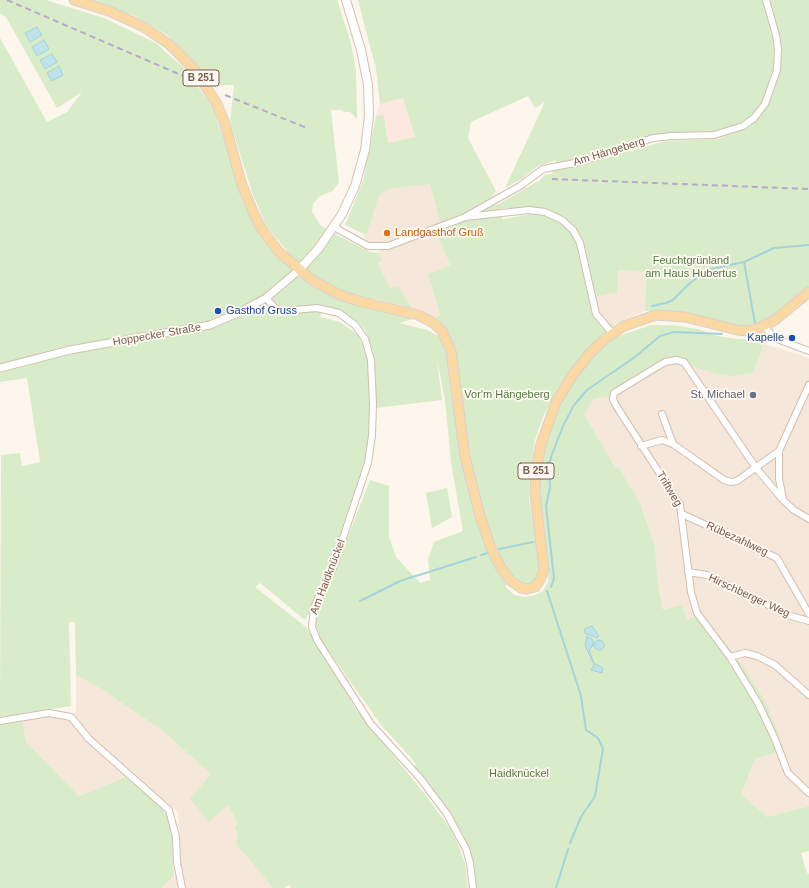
<!DOCTYPE html>
<html>
<head>
<meta charset="utf-8">
<style>
  body { margin:0 }
  canvas { display:block; background:#fdf6ec }
</style>
</head>
<body>
<canvas width="809" height="888"></canvas>
<script>
const context = document.querySelector('canvas').getContext('2d');
context.lineJoin = 'round';
function fill(path, color) { context.fillStyle = color; context.fill(path, 'evenodd'); }
const shape = rows => new Path2D(rows.map(r => 'M' + r).join(''));
function trace(path, color, width, dash) { context.strokeStyle = color; context.lineWidth = width; context.lineCap = dash ? 'butt' : 'round'; context.setLineDash(dash || []); context.stroke(path); }
function label(font, color, halo, rows, align = 'center') {
  context.font = font + ' Helvetica,sans-serif'; context.lineWidth = 3.5; context.setLineDash([]); context.textBaseline = 'middle'; context.strokeStyle = halo; context.fillStyle = color; for (const [text, x, y, turn = 0] of rows) {
    context.save(); context.translate(x, y); context.rotate((+turn || 0) * Math.PI / 180); context.textAlign = isNaN(turn) ? turn : align; if (halo) context.strokeText(text, 0, 0); context.fillText(text, 0, 0); context.restore();
  }
}
fill(shape([
  [430,183,441,225,435,228,450,265,428,274,440,315,435,317,412,308,398,286,390,288,378,264,382,260,379,253,380,249,362,243,379,196,387,188],
  [618,258,646,258,645,311,615,324,607,323,597,311,593,297],
  [764,344,801,355,809,359,809,806,767,817,741,794,755,759,783,751,776,727,764,701,740,662,702,614,666,629,658,587,655,546,640,503,619,468,615,467,584,414,594,399,610,396,666,364,678,362,753,373],
  [76,675,103,690,164,732,211,774,238,824,235,827,238,837,236,844,273,888,161,888,174,876,181,875,178,812,130,771,125,777,79,796,26,742,22,720,76,713]
]), '#f5e8da');
fill(shape([
  [403,98,415,137,388,143,384,115,376,116,380,104]
]), '#fde8e0');
fill(shape([
  [0,0,46,0,104,18,156,43,185,69,214,109,242,200,258,234,277,258,287,251,267,227,253,195,230,122,234,85,210,85,169,36,135,16,90,0,337,0,351,43,356,71,357,119,350,112,344,112,342,110,331,110,339,182,333,191,320,196,313,204,312,212,320,225,337,235,370,252,379,253,382,260,378,264,390,288,398,286,412,308,375,299,368,307,417,318,399,323,427,330,442,338,446,347,454,345,444,326,435,317,440,315,428,274,450,265,437,234,464,221,501,216,503,219,531,214,535,216,535,213,539,213,538,208,507,208,483,212,482,209,499,204,538,181,541,187,539,181,545,175,552,174,556,160,536,167,523,178,505,188,545,102,535,108,528,96,471,122,468,138,496,191,489,200,464,215,441,225,430,184,387,189,379,196,366,235,345,225,363,181,376,116,384,115,388,143,415,137,403,98,380,104,376,69,358,0,809,0,809,292,763,322,753,326,742,327,672,312,645,311,646,272,618,270,617,293,593,297,597,311,607,323,615,324,605,335,587,350,557,389,544,415,535,440,530,474,529,499,539,562,539,574,535,581,528,585,522,585,513,578,505,586,514,595,525,597,535,595,543,591,548,582,549,565,540,504,539,477,542,453,550,424,568,389,590,357,610,339,651,325,672,325,698,329,717,336,738,339,756,339,764,344,753,373,734,376,716,374,678,362,666,364,610,396,594,399,584,414,615,467,619,468,640,503,655,546,658,587,663,610,682,605,687,620,702,614,740,662,765,701,776,727,783,751,755,759,741,794,767,817,809,806,809,851,801,853,807,873,809,874,809,888,476,888,472,868,452,817,414,766,416,765,412,759,381,725,321,640,316,625,316,613,320,601,334,572,370,480,389,486,389,537,396,557,420,583,430,580,428,560,434,542,463,531,451,463,445,400,437,359,442,400,376,408,373,351,366,332,359,323,346,314,323,306,320,317,340,322,357,334,367,354,371,425,364,465,326,579,313,608,305,620,260,583,255,587,306,627,330,664,355,708,427,797,454,834,465,863,468,888,291,888,289,885,284,888,273,888,236,844,238,837,235,827,238,824,228,805,209,822,190,799,211,774,164,732,103,690,76,675,75,622,69,622,71,706,0,717,1,455,20,453,22,466,40,462,27,378,0,382,0,38,47,122,67,112,82,92,57,108,6,17,0,14],
  [777,48,781,50,777,76,764,110,748,126,718,139,665,141,631,151,614,150,670,134,709,134,743,124,761,107,775,70],
  [447,488,452,517,432,528,426,493],
  [22,720,26,742,79,796,125,777,158,803,168,817,172,832,174,876,161,888,0,888,0,723]
]), '#d8ecc9');
const water = shape([
  [37,27,42,35,30,42,25,33,37,27],
  [44,40,49,49,37,56,32,47,44,40],
  [52,54,57,62,45,69,40,60,52,54],
  [59,66,63,75,52,81,47,73,59,66],
  [592,626,599,636,597,638,585,633,584,629,592,626],
  [587,636,593,640,593,645,589,650,594,663,603,668,602,673,591,670,594,665,585,645,587,636],
  '594 645a5 5 0 1 1 10 0a5 5 0 1 1-10 0Z'
]);
fill(water, '#bfe3e8');
trace(water, '#a5d3da', 1);
trace(shape([
  [744,262,755,323],
  [652,306,666,303,673,300,690,283,707,270,744,262,774,248,809,245],
  [543,465,550,462],
  [499,549,533,542],
  [481,555,488,553],
  [551,587,554,578,546,506,550,487,549,468,551,457,563,426,574,405,587,390,635,357,660,336,674,332,722,334],
  [547,591,581,696,586,730,598,738,603,749,595,796,581,817,570,843],
  [360,601,400,581,476,557],
  [556,888,568,849]
]), '#a5d3da', 2);
const minor = shape([
  [465,217,529,210,545,212,562,220,573,230,580,243,596,314,612,333],
  [334,227,368,246,388,246,463,218,520,186,543,169,580,162,653,138,672,136,714,135,743,126,754,118,765,104,777,70,778,49,776,35,766,0],
  [266,298,275,308,282,311,317,308,339,313,355,325,365,339,371,360,373,404,372,436,368,463,333,568,314,607,312,627,317,640,371,724,420,778,447,814,466,849,470,863,473,888],
  [764,327,777,339,809,351],
  [662,414,673,444],
  [641,446,662,440,673,444,724,480,731,482,737,481,779,451],
  [783,499,779,479,779,451,809,385],
  [682,514,777,558,809,614],
  [809,519,794,510,784,501,756,468,684,362,676,360,665,362,614,393,613,399,615,404,680,505,691,592,697,613,730,657,758,703,775,739,788,773,809,793],
  [688,572,707,575,791,616,809,621],
  [730,657,745,653,757,656,775,665,809,695],
  [0,721,49,713,71,717,89,739,169,810,176,837,177,862,182,888]
]);
const tertiary = shape([
  [0,368,70,350,210,325,242,311,266,298,299,270]
]);
const secondary = shape([
  [299,270,319,248,342,214,355,186,365,150,369,116,368,85,361,50,346,0]
]);
const primary = shape([
  [74,0,109,11,142,26,169,44,195,70,217,104,224,121,242,185,253,212,262,230,279,252,312,280,338,294,358,301,418,315,432,322,442,331,451,351,465,457,480,516,491,548,501,568,511,581,521,588,527,589,535,587,540,580,544,570,535,494,536,469,541,444,556,402,572,376,590,353,606,338,624,326,656,315,685,317,737,330,747,331,759,328,775,320,809,292]
]);
trace(minor, '#d1beb0', 8);
trace(tertiary, '#d1beb0', 9);
trace(secondary, '#d6c0b0', 10);
trace(primary, '#dad1cd', 11);
trace(minor, '#fff', 6);
trace(tertiary, '#fff', 7);
trace(secondary, '#fff', 8);
trace(primary, '#fbd9a5', 9);
trace(shape([
  [7,0,188,78],
  [225,95,307,128],
  [552,179,809,189]
]), '#b9a8c9', 2, [6, 4]);
for (const [x, y, r, color] of [
  [387,233,4,"#e8710a"],
  [218,311,4,"#1a4fb4"],
  [792,338,4,"#1a4fb4"],
  [753,395,4,"#6b7280"]
]) { const dot = new Path2D(); dot.arc(x, y, r, 0, 2 * Math.PI); context.fillStyle = color; context.fill(dot); trace(dot, '#fffaf3', 1.5); }
for (const [x, y, w] of [
  [201,78,36],
  [536,471,36]
]) { const box = new Path2D(); box.roundRect(x - w / 2, y - 8, w, 16, 3); context.fillStyle = '#fffaf3'; context.fill(box); trace(box, '#7a5c4d', 1); }
label('bold 10px', '#7a5c4d', null, [
  ["B 251",201,78],
  ["B 251",536,471]
]);
label('11px', '#7a5c4d', '#fffaf3', [
  ["Am Hängeberg",609,152,-17],
  ["Hoppecker Straße",157,335,-10],
  ["Triftweg",669,489,59],
  ["Rübezahlweg",737,539,25],
  ["Am Haidknückel",328,577,-69],
  ["Hirschberger Weg",749,596,25]
]);
label('11px', '#c56008', '#fffaf3', [
  ["Landgasthof Gruß",395,233]
], 'left');
label('11px', '#537a41', '#fffaf3', [
  ["Feuchtgrünland",691,261],
  ["am Haus Hubertus",691,274],
  ["Vor'm Hängeberg",507,395],
  ["Haidknückel",519,774]
]);
label('11px', '#164399', '#fffaf3', [
  ["Gasthof Gruss",226,311],
  ["Kapelle",784,338,"right"]
], 'left');
label('11px', '#5b616d', '#fffaf3', [
  ["St. Michael",745,395]
], 'right');
</script>
</body>
</html>
